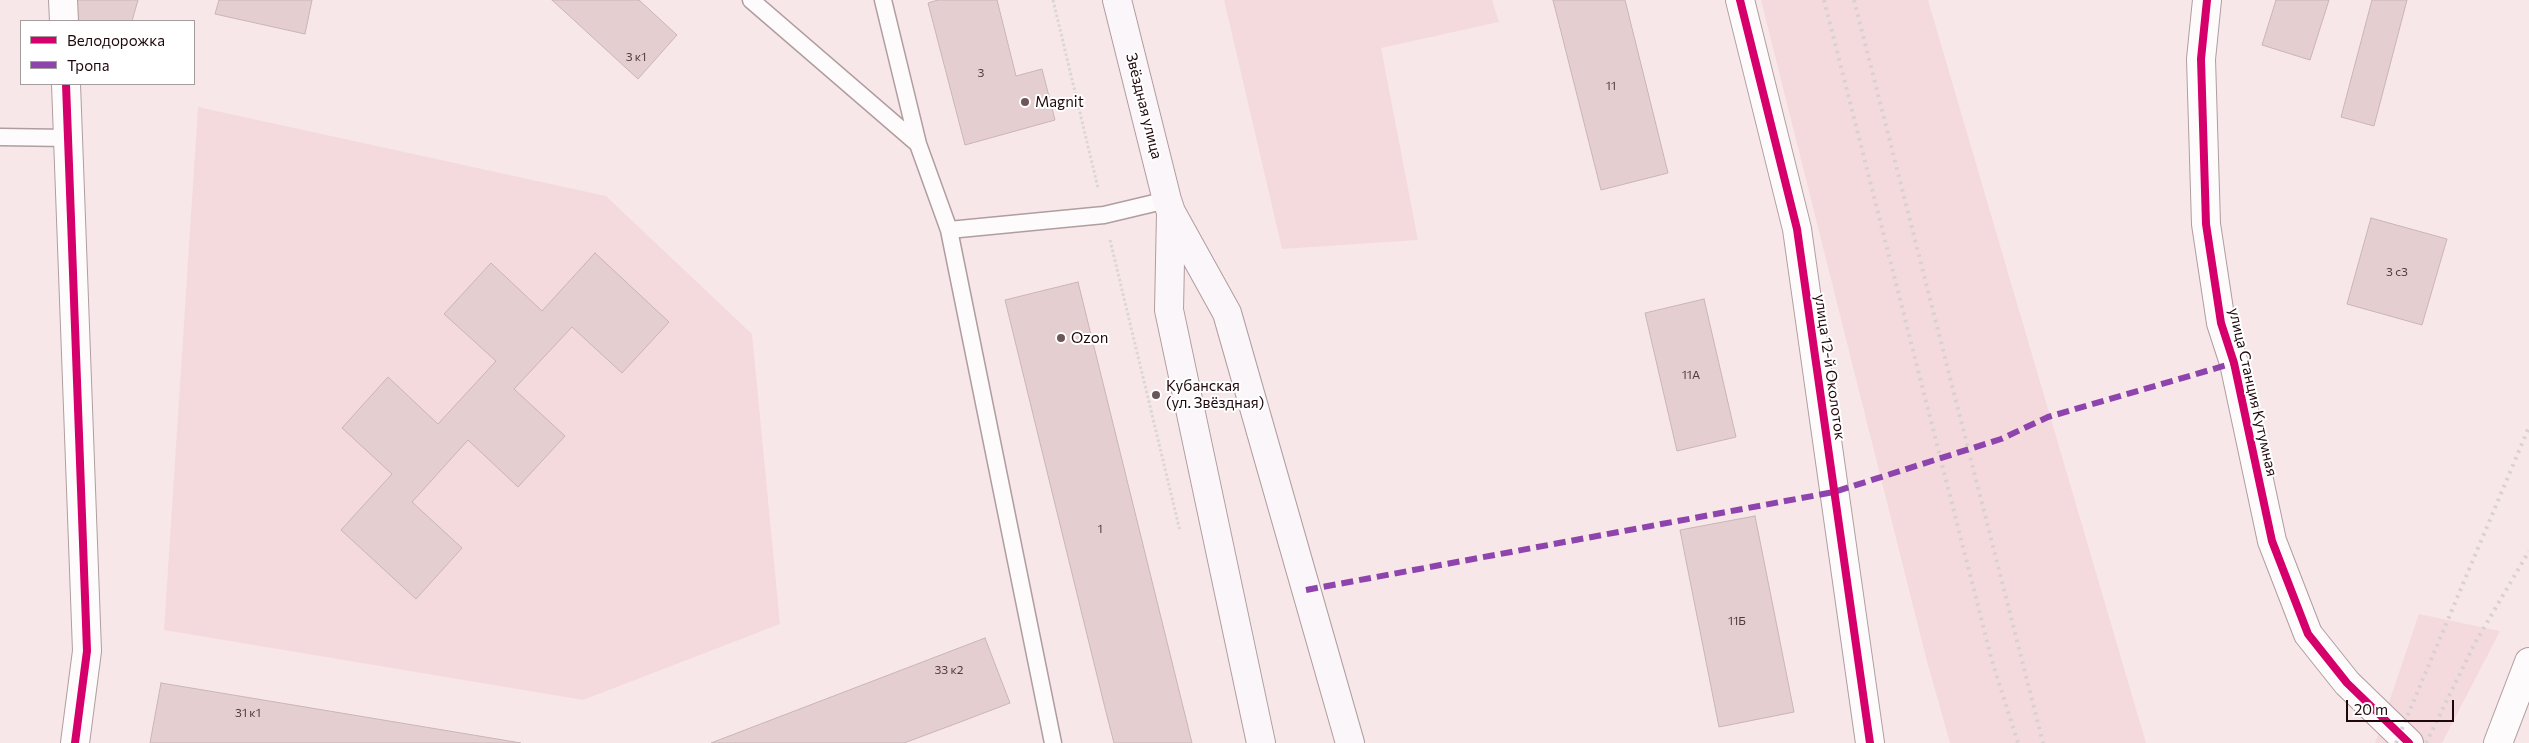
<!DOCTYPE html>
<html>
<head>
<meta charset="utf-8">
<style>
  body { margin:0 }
  #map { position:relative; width:2529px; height:743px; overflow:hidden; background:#f8e7e9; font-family:Commissioner,sans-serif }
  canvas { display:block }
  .legend { position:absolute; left:20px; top:20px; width:175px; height:65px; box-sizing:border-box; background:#fff; border:1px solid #a59c9d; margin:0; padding:6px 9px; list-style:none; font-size:15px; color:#1f080b }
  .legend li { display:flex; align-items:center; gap:10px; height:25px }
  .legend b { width:25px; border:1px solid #a59c9d }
  .scale { position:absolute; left:2346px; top:700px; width:108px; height:22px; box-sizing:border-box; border:2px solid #1f080b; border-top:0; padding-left:6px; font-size:15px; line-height:18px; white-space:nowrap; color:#1f080b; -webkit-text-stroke:4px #fff; paint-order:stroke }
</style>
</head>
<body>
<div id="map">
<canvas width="2529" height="743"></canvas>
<ul class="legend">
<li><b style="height:6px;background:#d6006c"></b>Велодорожка</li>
<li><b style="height:6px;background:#8e44ad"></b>Тропа</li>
</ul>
<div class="scale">20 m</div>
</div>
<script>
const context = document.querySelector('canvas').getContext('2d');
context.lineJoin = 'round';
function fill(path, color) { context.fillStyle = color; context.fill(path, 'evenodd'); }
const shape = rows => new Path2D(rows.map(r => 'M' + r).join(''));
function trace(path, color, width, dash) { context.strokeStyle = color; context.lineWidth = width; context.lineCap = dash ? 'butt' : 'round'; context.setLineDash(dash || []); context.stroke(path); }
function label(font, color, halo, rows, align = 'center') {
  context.font = font + ' Commissioner,sans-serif'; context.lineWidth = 4; context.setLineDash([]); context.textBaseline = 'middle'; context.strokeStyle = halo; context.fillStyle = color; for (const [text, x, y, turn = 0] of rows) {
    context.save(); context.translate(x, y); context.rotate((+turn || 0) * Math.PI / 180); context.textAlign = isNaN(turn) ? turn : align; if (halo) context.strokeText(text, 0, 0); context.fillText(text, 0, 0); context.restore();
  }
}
fill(shape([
  [1224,0,1492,0,1499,22,1381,48,1418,240,1282,249],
  [1761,0,1928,0,2146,743,1950,743,1926,658],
  [198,107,606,196,752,334,780,624,583,700,164,630],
  [2419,614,2500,631,2442,743,2375,743]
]), '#f4dadd');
const building = shape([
  [72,0,138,0,132,21,81,21,72,19,72,0],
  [219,0,312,0,305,34,215,14,219,0],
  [552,0,639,0,677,35,638,79,552,0],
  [938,0,997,0,1016,76,1042,69,1055,120,965,145,928,3,938,0],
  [1553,0,1625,0,1668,173,1601,190,1553,0],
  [2276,0,2329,0,2310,60,2262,45,2276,0],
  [2372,0,2407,0,2374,126,2341,117,2372,0],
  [2371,218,2447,239,2422,325,2347,304,2371,218],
  [595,253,669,322,622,373,572,327,514,389,565,436,518,487,468,440,412,502,462,548,416,599,341,530,392,474,342,428,388,377,438,424,496,361,444,314,491,263,542,311,595,253],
  [1078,282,1192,743,1114,743,1105,708,1005,300,1078,282],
  [1704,299,1736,437,1677,451,1645,313,1704,299],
  [1755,516,1794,712,1719,727,1680,530,1755,516],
  [985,638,1010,703,955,724,904,743,711,743,985,638],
  [161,683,521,743,150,743,161,683]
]);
fill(building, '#e5ced0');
trace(building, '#c9b4b7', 1);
const service = shape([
  [751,0,918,144],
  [883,0,918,144,949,230],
  [0,137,68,138],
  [1053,743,949,230,1104,215,1167,200]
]);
const minor = shape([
  [63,0,64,21],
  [1740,0,1797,229,1870,743],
  [2207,0,2201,59,2206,224,2221,323,2234,363,2272,541,2308,634,2347,683,2409,743],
  [66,84,87,651,75,743],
  [2498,743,2529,662]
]);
const secondary = shape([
  [1117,0,1167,200,1171,212,1227,313,1350,743],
  [1171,213,1169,310,1261,743]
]);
trace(service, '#b09d9f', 19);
trace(minor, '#b09d9f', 30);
trace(secondary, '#b09d9f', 30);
trace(shape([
  [1053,0,1098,188],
  [1110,240,1180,531]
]), '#dbd6d6', 3, [2.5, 2.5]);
trace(service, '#fefbfc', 16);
trace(minor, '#fefbfc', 28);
trace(secondary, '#fbf6f9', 28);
trace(shape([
  [1824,0,1992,661,2018,743],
  [1854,0,2043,743],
  [2396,743,2529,427],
  [2426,743,2475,643,2529,551]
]), '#d7d1d2', 4, [2.5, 5]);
trace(shape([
  [1306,590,1834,492,2001,439,2048,417,2234,363]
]), '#8e44ad', 6, [12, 6]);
trace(shape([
  [1740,0,1797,229,1870,743],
  [2207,0,2201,59,2206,224,2221,323,2234,363,2272,541,2308,634,2347,683,2409,743],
  [66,84,87,651,75,743]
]), '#d6006c', 8);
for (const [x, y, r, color] of [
  [1025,102,5,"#6b5659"],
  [1061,338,5,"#6b5659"],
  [1156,395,5,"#6b5659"]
]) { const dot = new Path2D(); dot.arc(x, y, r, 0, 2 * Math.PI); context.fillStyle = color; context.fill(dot); trace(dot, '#fff', 2); }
label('12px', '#523a3d', null, [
  ["3 к1",636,57],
  ["3",981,73],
  ["11",1611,86],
  ["3 с3",2397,272],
  ["11А",1691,375],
  ["1",1100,529],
  ["11Б",1737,621],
  ["33 к2",949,670],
  ["31 к1",248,713]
]);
label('15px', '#1f080b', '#fff', [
  ["Magnit",1035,102],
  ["Ozon",1071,338],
  ["Кубанская",1166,386],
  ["(ул. Звёздная)",1166,403]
], 'left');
label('15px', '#1f080b', '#fff', [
  ["Звёздная улица",1144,106,76],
  ["улица 12-й Околоток",1830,367,82],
  ["улица Станция Кутумная",2253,392,77]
]);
</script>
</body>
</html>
